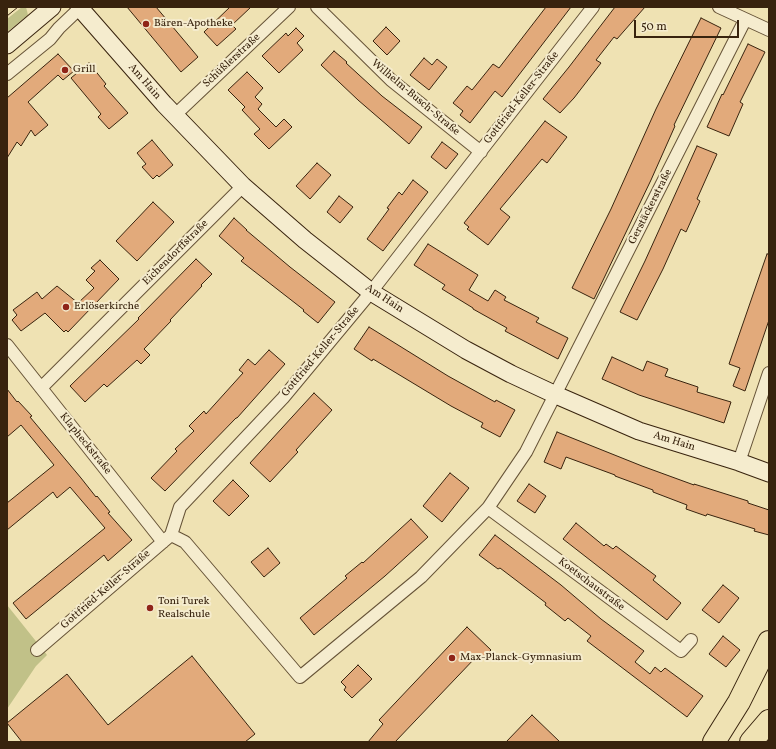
<!DOCTYPE html>
<html>
<head>
<meta charset="utf-8">
<style>
  body { margin:0 }
  #map { position:relative; width:776px; height:749px; overflow:hidden; background:#efe2b3; font-family:Vollkorn,serif }
  canvas { display:block }
  .frame { position:absolute; inset:0; border:8px solid #38230e; pointer-events:none }
  .scale { position:absolute; left:634px; top:20px; width:105px; height:18px; box-sizing:border-box; border:2px solid #38230e; border-top:0; padding-left:5px; font-size:12px; line-height:14px; white-space:nowrap; color:#38230e; -webkit-text-stroke:3px #f5ecce; paint-order:stroke }
</style>
</head>
<body>
<div id="map">
<canvas width="776" height="749"></canvas>
<div class="frame"></div>
<div class="scale">50 m</div>
</div>
<script>
const context = document.querySelector('canvas').getContext('2d');
context.lineJoin = 'round';
function fill(path, color) { context.fillStyle = color; context.fill(path, 'evenodd'); }
const shape = rows => new Path2D(rows.map(r => 'M' + r).join(''));
function trace(path, color, width, dash) { context.strokeStyle = color; context.lineWidth = width; context.lineCap = dash ? 'butt' : 'round'; context.setLineDash(dash || []); context.stroke(path); }
function label(font, color, halo, rows, align = 'center') {
  context.font = font + ' Vollkorn,serif'; context.lineWidth = 4; context.setLineDash([]); context.textBaseline = 'middle'; context.strokeStyle = halo; context.fillStyle = color; for (const [text, x, y, turn = 0] of rows) {
    context.save(); context.translate(x, y); context.rotate((+turn || 0) * Math.PI / 180); context.textAlign = isNaN(turn) ? turn : align; if (halo) context.strokeText(text, 0, 0); context.fillText(text, 0, 0); context.restore();
  }
}
fill(shape([
  [22,7,26,7,28,15,7,32,7,19],
  [7,605,47,655,36,666,7,709]
]), '#c1c188');
const building = shape([
  [127,7,156,7,198,57,181,72,127,7],
  [230,7,251,7,232,25,236,29,217,46,204,32,230,7],
  [546,7,571,7,502,97,495,91,470,123,460,115,463,111,453,103,467,86,472,90,493,64,499,68,546,7],
  [615,7,645,7,617,39,614,37,596,60,601,63,574,98,560,113,543,99,569,67,615,7],
  [701,18,721,28,674,125,675,126,651,180,594,299,572,288,611,209,656,109,701,18],
  [386,27,400,41,387,55,373,41,386,27],
  [296,28,304,36,297,43,303,50,279,73,262,56,286,33,288,36,296,28],
  [748,44,765,52,740,102,743,104,729,136,707,127,722,94,723,95,748,44],
  [334,51,347,62,346,63,382,96,422,127,409,144,358,100,321,65,334,51],
  [58,54,74,71,63,80,58,75,28,102,48,125,35,136,31,130,21,146,17,142,7,158,7,98,58,54],
  [424,58,432,65,437,59,447,67,429,90,410,75,424,58],
  [89,63,106,84,104,86,128,113,109,129,98,117,101,114,71,78,89,63],
  [247,72,263,88,255,97,262,104,258,109,276,127,284,119,292,127,269,149,254,134,260,129,242,110,245,107,228,90,247,72],
  [545,121,567,137,547,163,542,159,500,209,510,217,488,245,467,229,469,227,464,223,545,121],
  [152,140,173,165,159,177,157,175,153,179,142,167,146,164,137,153,152,140],
  [442,142,458,154,446,169,431,157,442,142],
  [697,146,717,154,697,199,700,201,686,232,681,229,663,269,637,320,620,312,645,261,697,146],
  [317,163,331,175,310,199,296,186,317,163],
  [413,180,428,192,383,251,367,239,389,209,387,208,399,192,402,195,413,180],
  [339,196,353,207,340,223,327,212,339,196],
  [153,202,174,222,137,261,116,241,153,202],
  [234,218,247,230,246,230,290,267,335,302,318,323,303,311,304,310,241,261,244,258,219,236,234,218],
  [428,244,478,275,469,290,488,301,495,290,506,297,504,300,539,318,536,322,568,338,558,359,505,331,507,328,473,309,473,308,442,289,445,285,414,265,428,244],
  [767,254,769,254,769,320,745,391,733,386,740,368,729,364,767,254],
  [196,259,212,274,201,285,202,286,170,320,171,321,144,349,150,355,141,364,137,360,107,387,104,384,85,402,70,386,139,319,138,318,196,259],
  [100,260,119,279,68,332,66,330,64,332,45,313,21,331,12,320,17,315,13,310,37,292,42,299,57,286,78,303,94,288,86,280,95,271,91,268,100,260],
  [369,327,448,376,495,402,496,400,515,410,500,437,481,427,483,423,451,406,373,359,372,361,354,349,369,327],
  [269,350,285,364,237,418,236,418,165,491,151,478,177,451,175,449,194,431,189,426,204,411,206,414,243,373,239,370,248,359,255,365,269,350],
  [612,357,643,371,647,361,668,369,665,376,698,387,697,392,731,402,724,423,639,395,602,379,612,357],
  [7,389,17,402,18,401,32,416,30,417,81,478,96,497,97,496,110,512,108,513,132,540,108,561,104,555,26,619,13,603,105,528,70,487,57,498,53,492,7,530,7,503,54,465,21,425,7,437,7,389],
  [314,393,332,410,296,450,298,452,270,482,250,463,314,393],
  [557,432,642,466,694,485,694,484,748,501,748,503,769,510,769,535,754,531,755,529,707,514,706,516,686,509,687,505,653,492,653,490,615,476,615,475,566,457,561,469,544,462,557,432],
  [450,473,469,488,442,522,423,506,450,473],
  [233,480,249,496,229,516,213,501,233,480],
  [529,484,546,496,535,513,517,501,529,484],
  [411,519,428,537,385,576,314,635,300,618,347,578,345,576,362,562,363,563,411,519],
  [576,523,604,546,606,544,613,549,616,546,656,576,653,580,681,603,667,620,563,539,576,523],
  [495,535,561,585,601,619,644,651,635,662,650,674,655,667,661,672,665,668,703,696,687,717,587,641,591,636,568,618,565,621,545,605,546,603,500,568,498,569,479,555,495,535],
  [268,548,280,563,264,577,251,562,268,548],
  [723,585,739,598,719,623,702,610,723,585],
  [467,627,491,650,481,660,477,656,395,742,368,742,383,724,379,720,467,627],
  [723,636,740,650,726,667,709,654,723,636],
  [192,656,255,734,245,742,22,742,7,723,67,674,108,725,192,656],
  [358,665,372,679,352,698,344,690,346,687,341,682,358,665],
  [532,715,560,742,506,742,532,715]
]);
fill(building, '#e2aa7b');
trace(building, '#38230e', 1);
const street = shape([
  [317,7,391,80,481,152],
  [719,7,769,30],
  [7,74,50,39,59,28,80,8],
  [174,116,289,7],
  [7,345,163,542],
  [41,388,243,186],
  [739,462,769,373],
  [488,508,681,651,691,640],
  [171,535,185,542,300,677,421,577,488,508,526,452,745,20],
  [37,650,171,535,180,507,283,398,371,292,593,7]
]);
const secondary = shape([
  [79,7,164,104,243,186,305,240,371,292,466,350,511,374,556,395,639,431,739,462,769,473],
  [7,45,52,7]
]);
const highway = shape([
  [714,742,739,702,769,642],
  [751,742,769,721]
]);
trace(street, '#665337', 14);
trace(secondary, '#38230e', 19);
trace(highway, '#38230e', 24);
trace(street, '#f5ecce', 12);
trace(secondary, '#f5ecce', 17);
trace(highway, '#efe2b3', 22);
trace(shape([
  [7,16,18,7]
]), '#38230e', 1);
for (const [x, y, r, color] of [
  [146,24,4,"#8f2418"],
  [65,70,4,"#8f2418"],
  [66,307,4,"#8f2418"],
  [150,608,4,"#8f2418"],
  [452,658,4,"#8f2418"]
]) { const dot = new Path2D(); dot.arc(x, y, r, 0, 2 * Math.PI); context.fillStyle = color; context.fill(dot); trace(dot, '#f5ecce', 1.5); }
label('11px', '#38230e', '#f5ecce', [
  ["Bären-Apotheke",154,24],
  ["Grill",73,70],
  ["Erlöserkirche",74,307],
  ["Toni Turek",158,602],
  ["Realschule",158,615],
  ["Max-Planck-Gymnasium",460,658]
], 'left');
label('11px', '#38230e', '#f5ecce', [
  ["Schüßlerstraße",232,61,-43],
  ["Am Hain",144,82,49],
  ["Wilhelm-Busch-Straße",415,98,40],
  ["Gottfried-Keller-Straße",522,98,-52],
  ["Gerstäckerstraße",651,207,-63],
  ["Eichendorffstraße",176,253,-45],
  ["Am Hain",384,299,33],
  ["Gottfried-Keller-Straße",321,352,-50],
  ["Am Hain",674,442,17],
  ["Klapheckstraße",85,444,51],
  ["Koetschaustraße",591,585,37],
  ["Gottfried-Keller-Straße",106,590,-41]
]);
</script>
</body>
</html>
